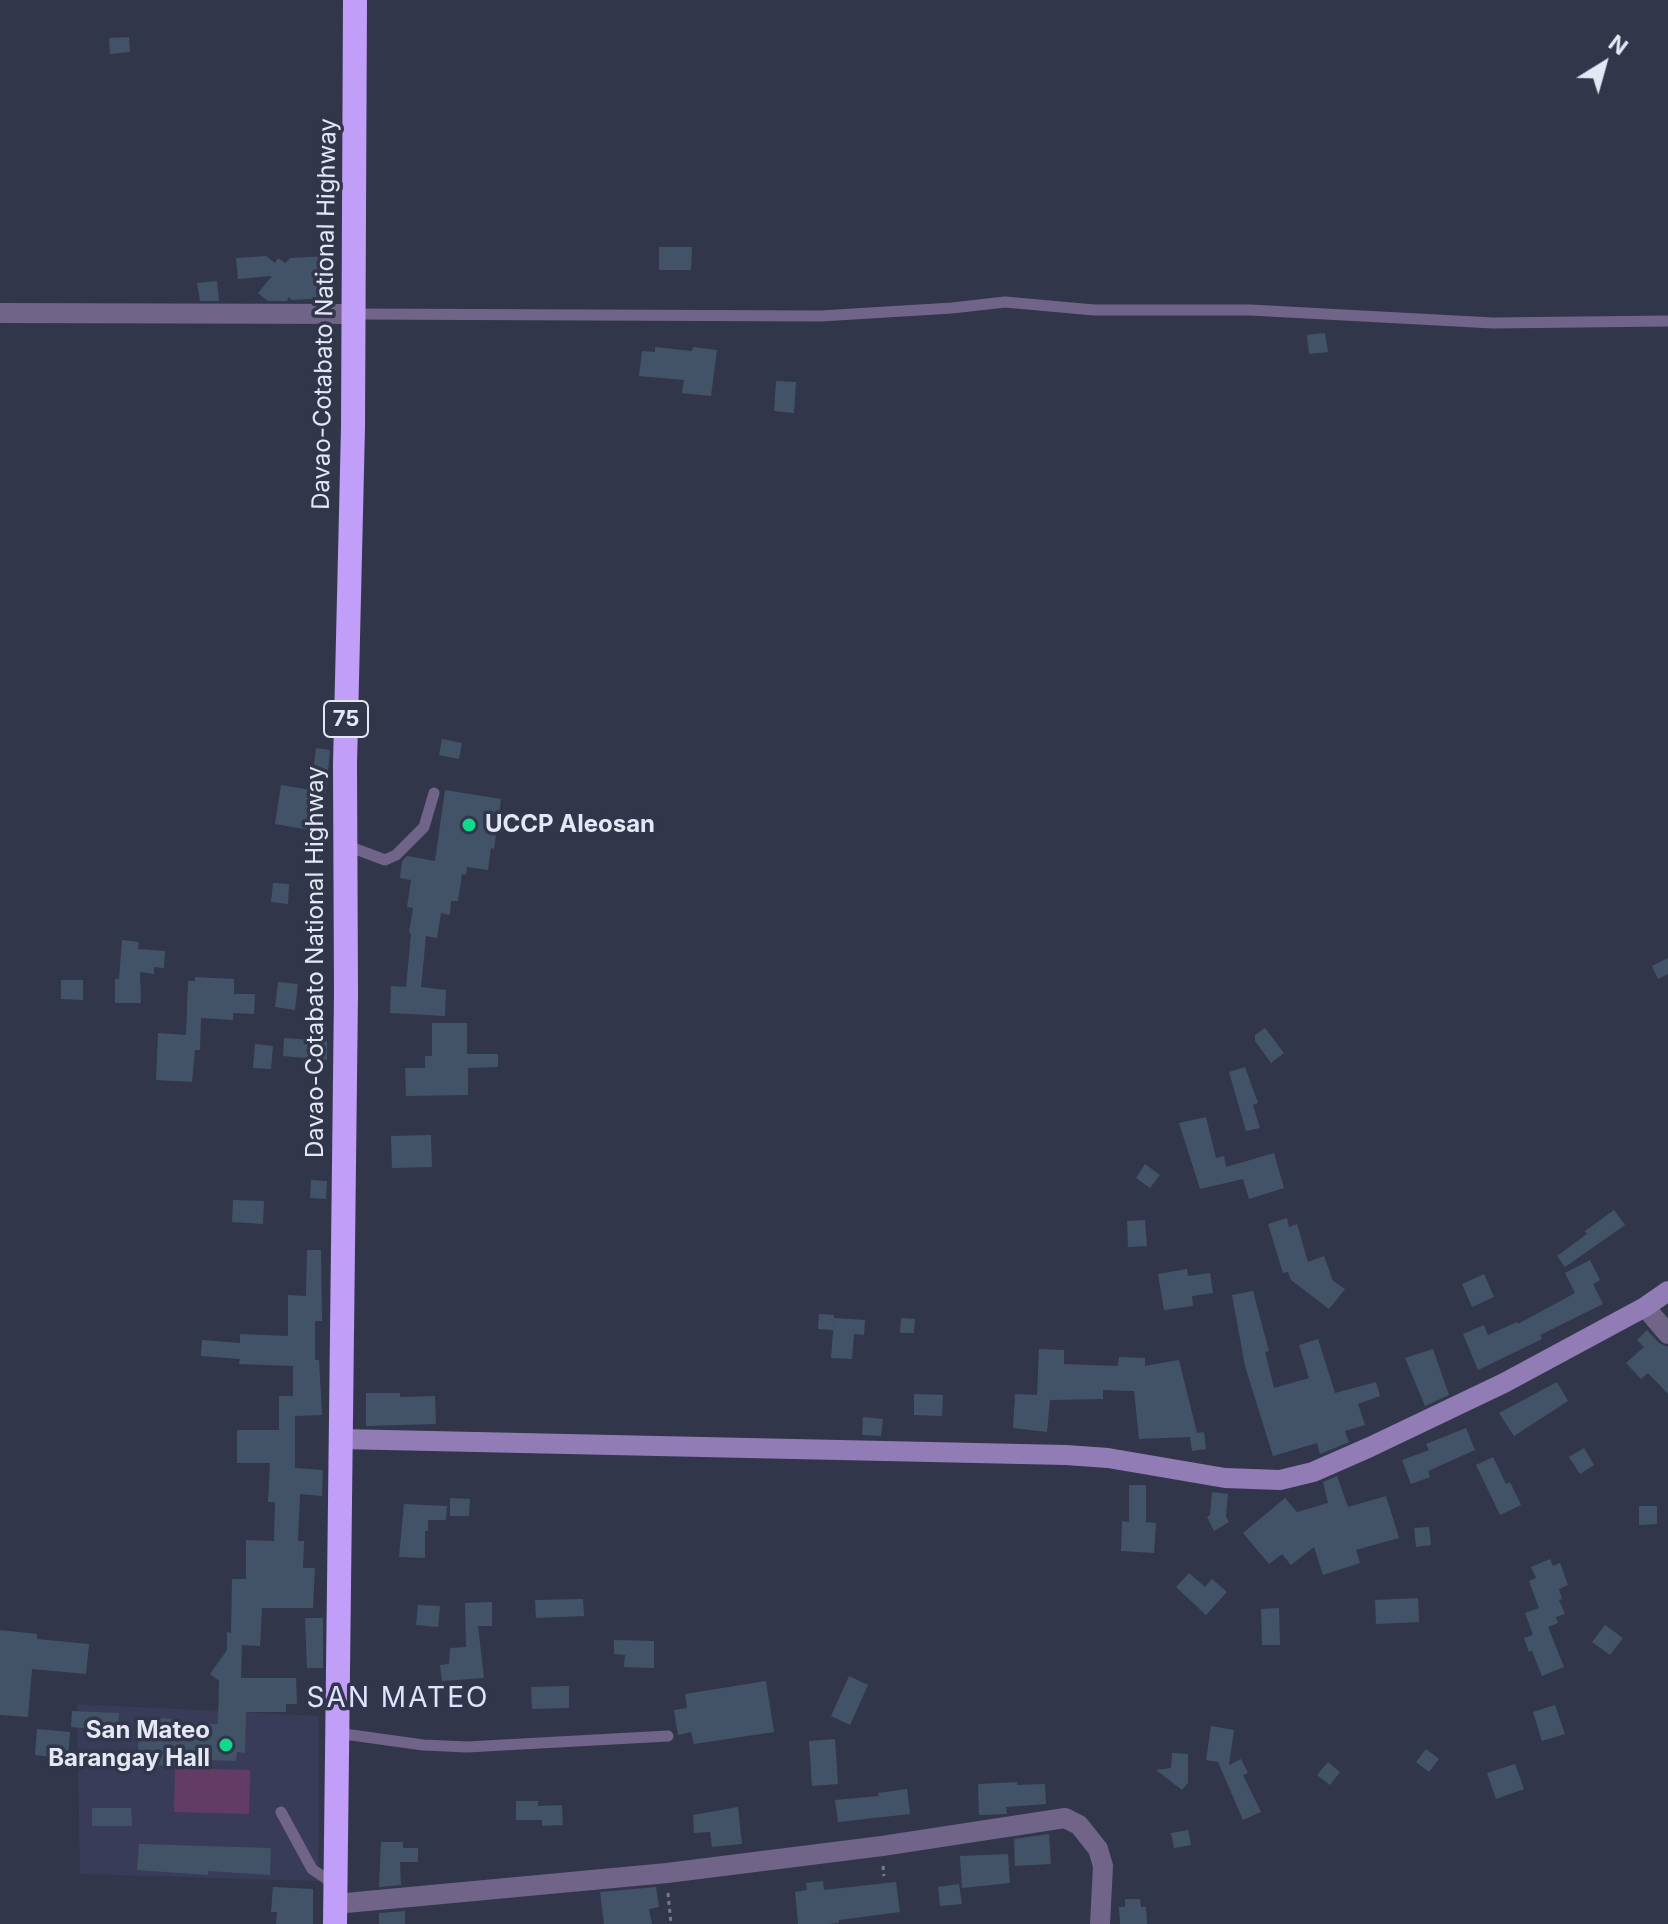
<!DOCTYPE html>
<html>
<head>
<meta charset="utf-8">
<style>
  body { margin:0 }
  #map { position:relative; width:1668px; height:1924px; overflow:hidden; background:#32364b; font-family:Inter,sans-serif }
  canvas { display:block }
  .north { position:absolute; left:1564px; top:24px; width:80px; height:80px; -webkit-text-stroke:6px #32364b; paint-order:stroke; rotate:37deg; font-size:22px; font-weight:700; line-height:32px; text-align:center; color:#e4e7f4 }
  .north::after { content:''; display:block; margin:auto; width:28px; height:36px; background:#e4e7f4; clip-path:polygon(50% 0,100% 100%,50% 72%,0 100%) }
</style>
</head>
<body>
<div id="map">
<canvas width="1668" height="1924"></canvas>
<div class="north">N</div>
</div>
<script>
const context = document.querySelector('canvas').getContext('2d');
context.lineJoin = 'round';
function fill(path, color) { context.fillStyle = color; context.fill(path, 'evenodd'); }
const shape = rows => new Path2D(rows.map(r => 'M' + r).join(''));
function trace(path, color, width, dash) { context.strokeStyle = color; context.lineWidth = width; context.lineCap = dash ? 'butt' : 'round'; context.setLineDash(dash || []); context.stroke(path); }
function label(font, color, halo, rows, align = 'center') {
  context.font = font + ' Inter,sans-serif'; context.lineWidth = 7; context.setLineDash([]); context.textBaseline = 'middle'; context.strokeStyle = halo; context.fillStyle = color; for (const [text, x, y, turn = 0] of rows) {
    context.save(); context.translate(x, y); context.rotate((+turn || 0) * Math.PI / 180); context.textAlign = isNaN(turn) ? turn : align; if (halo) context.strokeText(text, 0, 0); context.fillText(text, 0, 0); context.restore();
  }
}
fill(shape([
  [77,1704,319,1716,318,1881,80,1874]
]), '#383c58');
fill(shape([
  [175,1768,250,1770,249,1814,174,1812]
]), '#623c64');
fill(shape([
  [129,37,130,52,110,54,109,38],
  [659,247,692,247,691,270,659,270],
  [266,256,275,263,278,258,285,263,290,258,330,256,331,276,325,276,327,298,292,300,289,297,287,301,268,301,258,293,272,276,238,279,236,258],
  [217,281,219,301,200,301,197,283],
  [1325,333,1328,352,1309,354,1307,335],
  [655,347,692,351,693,347,717,350,711,396,682,393,684,380,639,376,642,351,655,352],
  [776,381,796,382,794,413,774,411],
  [442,739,462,743,459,759,439,755],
  [316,748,330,750,326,793,323,793,316,831,275,824,281,785,311,790],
  [445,790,501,799,494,849,491,848,488,870,467,867,466,875,462,874,458,901,451,901,450,915,441,913,437,938,426,936,421,987,446,990,445,1016,390,1013,391,986,406,987,411,934,409,933,413,908,407,907,411,880,400,878,402,861,407,856,435,861],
  [309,837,325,848,318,860,301,850],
  [273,883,289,884,288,904,271,902],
  [122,940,139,942,138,949,165,951,164,968,154,967,154,974,140,972,141,1003,115,1003,115,979,119,979],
  [1668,958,1668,974,1658,979,1652,966],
  [195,977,234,979,234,994,255,994,254,1014,233,1013,233,1020,201,1018,200,1050,195,1050,192,1082,156,1080,158,1033,186,1035,188,981,195,981],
  [61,980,83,980,83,1000,61,999],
  [278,982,298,984,295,1010,275,1007],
  [432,1023,467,1023,467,1054,498,1054,498,1067,468,1068,468,1095,406,1096,405,1068,425,1068,425,1056,432,1056],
  [1265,1028,1284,1053,1271,1063,1255,1041,1255,1035],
  [284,1038,327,1041,327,1060,283,1056],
  [255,1044,273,1046,271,1069,253,1068],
  [1245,1067,1258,1103,1253,1105,1260,1128,1246,1131,1229,1072],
  [1206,1117,1216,1158,1224,1156,1226,1167,1274,1153,1284,1188,1249,1199,1243,1179,1200,1189,1179,1123],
  [431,1135,432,1167,392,1168,391,1136],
  [1145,1164,1160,1175,1150,1188,1136,1178],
  [311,1180,327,1181,326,1199,310,1198],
  [233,1200,264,1201,263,1224,232,1222],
  [1614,1210,1625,1225,1565,1267,1557,1256,1587,1234,1585,1231],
  [1287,1218,1289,1227,1297,1224,1308,1262,1324,1256,1333,1281,1345,1289,1329,1309,1291,1280,1288,1272,1283,1273,1268,1224],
  [1145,1220,1147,1246,1128,1247,1127,1221],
  [307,1250,321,1250,322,1321,315,1321,315,1360,319,1360,322,1415,295,1416,295,1468,323,1470,322,1496,300,1494,298,1541,304,1541,303,1568,315,1568,313,1608,262,1608,260,1646,242,1645,241,1678,296,1678,297,1704,286,1704,286,1712,246,1712,245,1753,237,1752,236,1761,204,1760,203,1767,148,1765,148,1752,138,1751,139,1730,149,1730,149,1718,180,1719,180,1723,218,1724,219,1681,210,1674,227,1650,227,1632,231,1633,232,1579,246,1579,246,1540,274,1541,275,1502,268,1502,270,1463,237,1463,237,1430,279,1430,279,1396,293,1396,293,1366,239,1364,240,1359,201,1356,202,1340,240,1343,240,1334,288,1336,288,1295,306,1296],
  [1590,1260,1600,1280,1593,1284,1603,1304,1540,1335,1542,1339,1478,1370,1463,1334,1484,1325,1488,1335,1517,1322,1518,1324,1575,1293,1565,1273],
  [1187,1269,1188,1276,1210,1273,1213,1293,1192,1296,1193,1306,1164,1310,1158,1274],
  [1484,1274,1494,1297,1472,1307,1462,1284],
  [1253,1291,1269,1351,1265,1352,1274,1388,1309,1378,1299,1345,1318,1339,1335,1393,1376,1382,1380,1396,1358,1404,1365,1425,1345,1431,1349,1442,1320,1454,1317,1443,1273,1456,1245,1366,1232,1295],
  [819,1314,834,1315,833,1330,818,1329],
  [834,1318,865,1320,864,1335,854,1334,852,1359,831,1358],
  [901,1318,915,1319,914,1333,900,1333],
  [1647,1330,1659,1343,1668,1347,1668,1394,1648,1373,1641,1379,1626,1363,1644,1347,1637,1340],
  [1039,1349,1064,1350,1064,1364,1118,1366,1119,1357,1145,1358,1145,1366,1179,1360,1197,1433,1204,1432,1206,1449,1192,1451,1190,1437,1139,1439,1134,1391,1103,1390,1103,1399,1050,1400,1047,1432,1013,1428,1015,1394,1037,1395],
  [1433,1349,1449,1395,1425,1406,1405,1358],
  [1557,1382,1568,1401,1514,1436,1499,1413],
  [366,1393,400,1393,400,1397,435,1396,436,1424,366,1426],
  [914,1394,943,1395,942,1416,914,1415],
  [863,1417,883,1419,881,1436,862,1435],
  [1466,1428,1475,1450,1428,1471,1430,1477,1411,1484,1402,1460,1429,1450,1426,1444],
  [1584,1448,1594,1465,1580,1474,1569,1457],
  [1493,1457,1506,1484,1510,1482,1521,1505,1500,1515,1476,1465],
  [1337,1476,1348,1507,1386,1496,1399,1538,1356,1550,1360,1563,1323,1575,1314,1547,1291,1565,1282,1554,1269,1564,1243,1533,1285,1498,1297,1512,1328,1503,1323,1482],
  [1129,1485,1146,1485,1146,1522,1156,1523,1154,1553,1121,1551,1122,1521,1129,1522],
  [1212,1492,1228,1494,1226,1517,1229,1522,1214,1531,1207,1517,1210,1515],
  [450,1498,470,1499,469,1516,450,1516],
  [404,1504,447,1506,446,1520,428,1520,428,1531,425,1531,425,1558,399,1557],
  [1639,1506,1657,1506,1657,1524,1639,1525],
  [1429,1527,1431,1545,1416,1547,1414,1528],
  [1550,1559,1553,1566,1560,1563,1568,1585,1559,1589,1562,1599,1559,1600,1565,1614,1556,1617,1558,1623,1548,1627,1564,1667,1542,1676,1532,1651,1529,1652,1524,1638,1533,1635,1525,1613,1539,1608,1529,1581,1536,1578,1531,1567],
  [1189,1573,1205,1587,1212,1579,1227,1592,1206,1615,1176,1587],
  [1418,1598,1419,1622,1376,1624,1375,1600],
  [583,1599,584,1616,536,1618,535,1600],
  [492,1602,492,1626,478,1626,484,1678,442,1681,440,1665,449,1664,450,1648,466,1647,465,1603],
  [418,1605,440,1606,438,1627,416,1625],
  [1279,1608,1280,1645,1262,1645,1261,1609],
  [305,1618,323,1618,323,1668,307,1668],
  [1605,1625,1623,1638,1610,1655,1592,1642],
  [0,1630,37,1634,37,1639,89,1644,86,1674,32,1669,28,1717,0,1715],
  [614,1640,654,1641,654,1668,624,1667,625,1655,614,1654],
  [849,1676,868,1685,850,1725,831,1716],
  [766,1681,774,1732,694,1744,691,1732,678,1735,674,1710,687,1708,685,1694],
  [569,1686,569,1708,532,1709,531,1687],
  [1555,1705,1565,1734,1542,1741,1533,1712],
  [72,1711,119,1713,118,1731,71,1727],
  [1211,1726,1234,1730,1229,1765,1241,1759,1248,1773,1243,1775,1261,1812,1243,1820,1218,1762,1206,1760],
  [37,1729,70,1732,68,1759,35,1755],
  [835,1739,838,1784,812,1786,809,1741],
  [1426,1749,1439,1759,1429,1772,1416,1762],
  [1172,1753,1188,1754,1188,1783,1182,1790,1156,1770,1171,1768],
  [1328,1762,1340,1772,1330,1785,1317,1775],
  [1515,1764,1524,1789,1496,1799,1487,1773],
  [1017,1782,1017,1785,1045,1784,1046,1804,1006,1807,1007,1814,979,1815,978,1784],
  [907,1789,910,1814,838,1822,835,1800,879,1796,878,1793],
  [516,1801,538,1801,538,1806,562,1805,563,1825,542,1826,542,1820,516,1820],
  [738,1807,742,1844,712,1847,710,1832,694,1833,693,1815],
  [92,1808,131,1808,132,1826,92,1826],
  [1188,1830,1191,1845,1174,1848,1171,1833],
  [1049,1834,1051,1864,1015,1866,1014,1839],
  [381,1842,403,1842,403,1848,418,1848,418,1862,400,1862,401,1885,379,1887],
  [139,1844,271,1848,270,1875,208,1871,208,1875,137,1870],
  [1008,1854,1010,1883,962,1888,960,1856],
  [823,1881,824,1890,896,1882,900,1912,839,1920,839,1923,828,1924,798,1924,795,1892,807,1890,806,1883],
  [959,1884,962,1904,940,1906,938,1887],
  [273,1887,313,1889,313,1924,276,1924,277,1912,271,1912],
  [656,1887,659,1907,649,1909,652,1924,604,1924,600,1892],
  [1125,1899,1140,1899,1141,1907,1146,1907,1147,1924,1120,1924,1119,1907,1125,1907],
  [405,1911,405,1924,379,1924,379,1913]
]), '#435367');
trace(shape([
  [883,1866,884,1876],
  [668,1893,671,1924]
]), '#75798b', 3, [4, 4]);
trace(shape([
  [354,314,821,316,952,308,1005,302,1094,310,1250,310,1493,323,1668,321],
  [345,845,385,860,396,855,424,827,434,793],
  [337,1733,423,1745,467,1747,668,1736],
  [281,1812,312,1869,334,1884]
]), '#716489', 11);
trace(shape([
  [0,313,354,314],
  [1645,1307,1668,1334],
  [335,1904,667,1873,882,1846,1065,1818,1079,1825,1098,1849,1103,1866,1100,1924]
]), '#716489', 20);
trace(shape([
  [340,1439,1066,1455,1108,1458,1225,1478,1280,1480,1313,1472,1370,1447,1504,1383,1645,1307,1668,1291]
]), '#927cb6', 20);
trace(shape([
  [335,1924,346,994,345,764,353,428,355,0]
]), '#c19ef8', 24);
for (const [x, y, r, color] of [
  [469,825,8,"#0fd98a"],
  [226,1745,8,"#0fd98a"]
]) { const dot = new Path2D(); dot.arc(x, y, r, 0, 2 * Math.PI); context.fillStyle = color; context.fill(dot); trace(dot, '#32364b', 3); }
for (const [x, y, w] of [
  [346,719,44]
]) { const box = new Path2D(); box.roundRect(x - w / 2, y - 18, w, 36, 6); context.fillStyle = '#32364b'; context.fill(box); trace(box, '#e4e7f4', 2); }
label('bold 22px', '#e4e7f4', null, [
  ["75",346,719]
]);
label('24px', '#e4e7f4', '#32364b', [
  ["Davao-Cotabato National Highway",325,314,-89],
  ["Davao-Cotabato National Highway",316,962,-90]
]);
label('bold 24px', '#e4e7f4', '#32364b', [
  ["UCCP Aleosan",485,825],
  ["San Mateo",210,1731,"right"],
  ["Barangay Hall",210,1759,"right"]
], 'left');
context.letterSpacing = '2px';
label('28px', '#dee3fe', '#32364b', [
  ["SAN MATEO",398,1699]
]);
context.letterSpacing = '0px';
</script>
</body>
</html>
